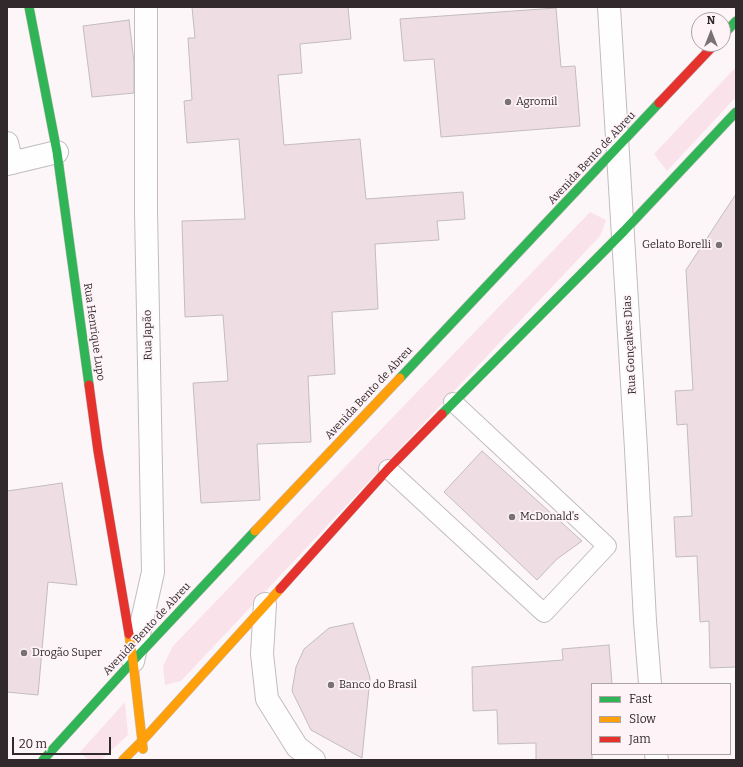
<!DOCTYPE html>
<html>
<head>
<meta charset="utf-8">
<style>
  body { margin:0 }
  #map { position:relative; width:743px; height:767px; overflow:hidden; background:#fcf6f8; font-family:Bitter,serif }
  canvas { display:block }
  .frame { position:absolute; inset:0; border:8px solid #32292c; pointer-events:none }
  .legend { position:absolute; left:591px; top:683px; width:140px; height:72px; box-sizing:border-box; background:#fef4f7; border:1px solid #aca3a6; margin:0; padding:5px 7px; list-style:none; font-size:12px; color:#32292c }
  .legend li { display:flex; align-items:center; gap:8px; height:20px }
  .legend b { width:20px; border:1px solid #aca3a6 }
  .north { position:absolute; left:691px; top:12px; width:40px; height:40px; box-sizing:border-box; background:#fef4f7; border:1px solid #aca3a6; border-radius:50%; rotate:0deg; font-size:11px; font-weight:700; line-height:16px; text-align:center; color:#32292c }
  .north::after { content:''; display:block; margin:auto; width:14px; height:18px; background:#797173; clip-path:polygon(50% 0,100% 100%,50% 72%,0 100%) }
  .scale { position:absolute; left:12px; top:737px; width:99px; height:18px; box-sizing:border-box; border:2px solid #32292c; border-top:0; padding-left:5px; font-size:12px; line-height:14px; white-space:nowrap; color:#32292c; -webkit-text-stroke:3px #fef4f7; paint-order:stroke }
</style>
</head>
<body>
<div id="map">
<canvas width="743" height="767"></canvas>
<div class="frame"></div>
<ul class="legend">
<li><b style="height:5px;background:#30b455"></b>Fast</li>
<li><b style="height:5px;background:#ff9f0a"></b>Slow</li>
<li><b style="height:5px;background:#e5322d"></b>Jam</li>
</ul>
<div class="north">N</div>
<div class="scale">20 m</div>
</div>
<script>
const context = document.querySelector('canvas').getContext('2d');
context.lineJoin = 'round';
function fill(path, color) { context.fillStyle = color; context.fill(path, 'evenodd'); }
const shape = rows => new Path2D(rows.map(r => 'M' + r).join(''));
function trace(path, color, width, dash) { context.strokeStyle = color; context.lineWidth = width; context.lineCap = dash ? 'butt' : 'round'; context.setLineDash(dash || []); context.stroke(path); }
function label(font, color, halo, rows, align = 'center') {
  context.font = font + ' Bitter,serif'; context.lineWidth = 3.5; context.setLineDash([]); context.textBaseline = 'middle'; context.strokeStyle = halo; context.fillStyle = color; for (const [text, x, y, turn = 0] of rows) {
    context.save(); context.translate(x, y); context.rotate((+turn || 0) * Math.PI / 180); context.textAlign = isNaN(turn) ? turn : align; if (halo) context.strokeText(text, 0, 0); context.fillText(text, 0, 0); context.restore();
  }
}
fill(shape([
  [736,67,736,97,667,171,654,154],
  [590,212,606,220,600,236,181,681,165,685,163,666,173,646],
  [125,702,128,735,101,760,88,760,80,752]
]), '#fae2ea');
const building = shape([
  [192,7,348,7,351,39,300,44,302,73,278,75,284,145,360,139,366,199,463,192,465,219,437,221,439,240,375,244,378,309,332,312,335,374,308,376,311,442,257,444,260,500,201,503,193,383,228,381,223,315,185,317,182,221,245,219,239,139,187,143,184,101,192,100,188,38,195,38,192,7],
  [556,8,561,67,575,66,580,126,441,137,434,59,404,61,400,19,556,8],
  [129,20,134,62,134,93,92,97,83,26,129,20],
  [736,194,736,667,710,668,709,621,700,622,697,556,676,557,674,517,692,516,687,424,677,425,675,391,693,390,686,270,736,194],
  [482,451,582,541,557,559,537,580,444,492,482,451],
  [62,483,77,585,48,582,38,695,7,692,7,491,62,483],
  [353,623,370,678,362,758,311,730,292,691,296,667,304,649,329,628,353,623],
  [609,645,612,684,592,684,592,760,536,760,536,743,498,744,497,710,473,711,472,667,563,660,562,649,609,645]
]);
fill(building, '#eedee4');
trace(building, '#c3bcbf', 1);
const lane = shape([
  [388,469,544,613,607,546,453,402]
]);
const street = shape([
  [609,7,636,449,645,621,650,684],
  [7,143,12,163],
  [7,164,57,152],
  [265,604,262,654,267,699,297,747,314,760],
  [133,661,153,572,146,211,146,7],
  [656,754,657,760]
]);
const fast = shape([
  [29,7,57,152,89,385],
  [723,35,736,21],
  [400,378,659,103],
  [442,414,624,231,736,112],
  [43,760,133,661,255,531]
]);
const slow = shape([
  [255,531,400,378],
  [129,634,133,661,143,749],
  [123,760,143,740,280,589]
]);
const jam = shape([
  [659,103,715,44],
  [89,385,98,451,129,634],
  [280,589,388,469,442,414]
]);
trace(lane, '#c2bcbe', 20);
trace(street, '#c2bcbe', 24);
trace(fast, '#c2bcbe', 10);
trace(slow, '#c2bcbe', 10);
trace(jam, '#c2bcbe', 10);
trace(lane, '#fffefe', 18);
trace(street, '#fffefe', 22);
trace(fast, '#30b455', 9);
trace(slow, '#ff9f0a', 9);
trace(jam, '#e5322d', 9);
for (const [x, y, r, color] of [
  [508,102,4,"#797173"],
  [719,245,4,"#797173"],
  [512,517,4,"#797173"],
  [24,653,4,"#797173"],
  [331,685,4,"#797173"]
]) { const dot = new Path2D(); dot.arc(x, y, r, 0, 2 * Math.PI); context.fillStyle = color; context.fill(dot); trace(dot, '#fef4f7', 1.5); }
label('11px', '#32292c', '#fef4f7', [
  ["Agromil",516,102],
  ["Gelato Borelli",711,245,"right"],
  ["McDonald's",520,517],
  ["Drogão Super",32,653],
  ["Banco do Brasil",339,685]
], 'left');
label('11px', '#32292c', '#fef4f7', [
  ["Avenida Bento de Abreu",592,158,-47],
  ["Rua Henrique Lupo",94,332,82],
  ["Rua Japão",148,335,-91],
  ["Rua Gonçalves Dias",630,345,-93],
  ["Avenida Bento de Abreu",369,393,-47],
  ["Avenida Bento de Abreu",147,629,-47]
]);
</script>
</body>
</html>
